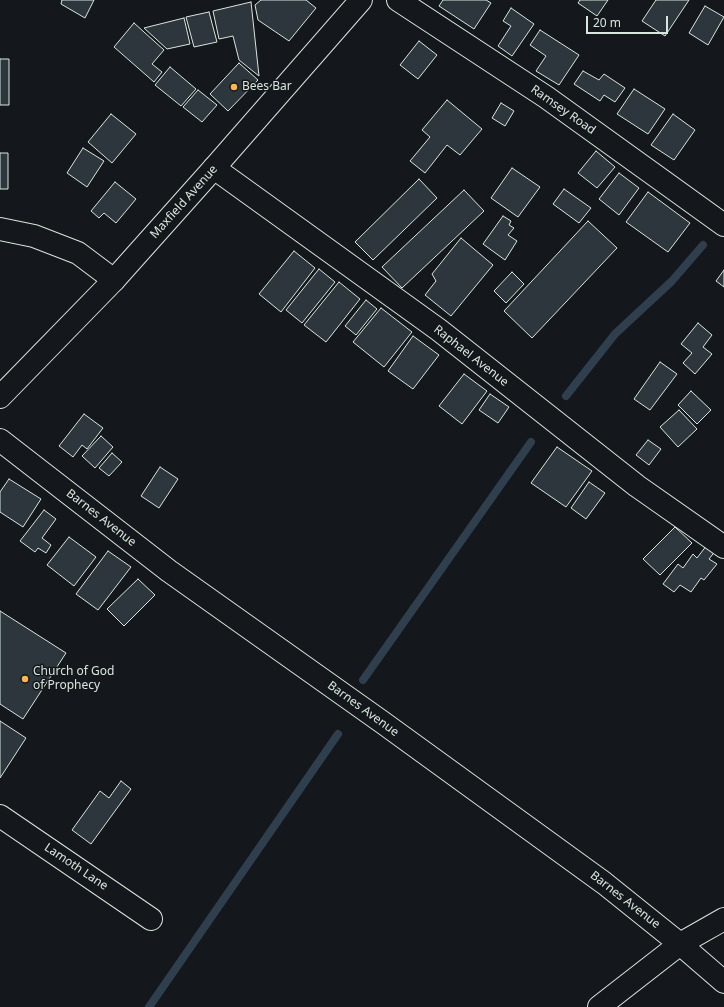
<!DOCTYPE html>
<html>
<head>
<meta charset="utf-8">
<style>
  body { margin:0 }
  #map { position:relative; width:724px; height:1007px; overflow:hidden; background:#14181c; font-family:"Noto Sans",sans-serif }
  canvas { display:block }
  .scale { position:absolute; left:586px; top:16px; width:82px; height:18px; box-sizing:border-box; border:2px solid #d8e6dc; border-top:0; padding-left:5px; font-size:12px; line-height:14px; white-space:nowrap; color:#d8e6dc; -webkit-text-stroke:3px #14181c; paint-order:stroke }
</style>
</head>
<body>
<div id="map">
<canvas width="724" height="1007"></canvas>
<div class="scale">20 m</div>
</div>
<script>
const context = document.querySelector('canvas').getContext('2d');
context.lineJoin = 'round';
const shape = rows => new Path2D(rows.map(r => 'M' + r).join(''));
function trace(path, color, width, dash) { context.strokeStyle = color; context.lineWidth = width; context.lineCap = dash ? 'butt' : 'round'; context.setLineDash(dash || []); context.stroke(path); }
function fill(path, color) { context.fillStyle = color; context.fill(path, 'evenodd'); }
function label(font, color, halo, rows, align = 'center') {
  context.font = font + ' "Noto Sans",sans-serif'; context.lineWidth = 3; context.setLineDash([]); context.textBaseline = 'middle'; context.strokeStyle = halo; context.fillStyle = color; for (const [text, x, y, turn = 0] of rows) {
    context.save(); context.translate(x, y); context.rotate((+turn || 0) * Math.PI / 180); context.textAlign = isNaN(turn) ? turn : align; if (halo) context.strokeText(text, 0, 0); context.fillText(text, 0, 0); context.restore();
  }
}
trace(shape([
  [566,396,615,334,672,281,703,245],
  [363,680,531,442],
  [149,1007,338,734]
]), '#2f3f4d', 8);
const building = shape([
  [62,0,94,0,85,18,61,4,62,0],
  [261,0,306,0,316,8,289,41,258,20,255,5,261,0],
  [443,0,486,0,491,3,474,29,439,6,443,0],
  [580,0,608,0,597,16,578,3,580,0],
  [656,0,689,0,665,36,642,21,656,0],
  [251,2,259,76,239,60,233,36,219,39,213,11,251,2],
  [705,6,724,17,708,45,689,33,705,6],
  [511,8,534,24,512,56,498,46,511,26,503,21,511,8],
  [209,12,217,42,194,47,186,17,209,12],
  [184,18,190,44,167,49,144,28,184,18],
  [134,23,164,50,152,64,162,72,154,82,114,47,134,23],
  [540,30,579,55,559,85,536,71,546,56,530,45,540,30],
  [419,41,437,55,418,79,400,65,419,41],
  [0,59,9,59,9,105,0,105,0,59],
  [239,63,258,80,228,111,210,94,239,63],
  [170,67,196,89,181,106,155,85,170,67],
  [583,71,599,80,604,74,625,88,615,102,604,95,600,101,574,84,583,71],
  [634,89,665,109,648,134,617,114,634,89],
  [198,90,217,105,202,122,183,107,198,90],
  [447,100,482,129,460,155,447,145,425,173,410,161,430,137,422,130,447,100],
  [501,103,514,111,505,126,492,118,501,103],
  [111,114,136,134,112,163,88,142,111,114],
  [673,114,695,130,674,160,651,145,673,114],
  [83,148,104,161,87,187,67,173,83,148],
  [596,151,615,167,597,188,578,173,596,151],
  [0,153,8,153,8,189,0,189,0,153],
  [512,168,540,187,518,217,491,198,512,168],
  [619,173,639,188,619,215,599,199,619,173],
  [419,179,437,198,373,260,355,242,419,179],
  [115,182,136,199,116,223,104,213,99,218,91,211,115,182],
  [564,189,591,208,579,223,553,204,564,189],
  [464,190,484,211,402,288,382,267,464,190],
  [648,192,690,223,668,252,626,222,648,192],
  [503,216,511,221,509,225,514,228,508,235,517,241,505,260,483,244,503,216],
  [588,221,617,248,532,338,504,311,588,221],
  [461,238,493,265,451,316,425,295,436,281,432,274,461,238],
  [294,251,315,268,281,312,259,294,294,251],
  [319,269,335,282,302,323,286,310,319,269],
  [724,270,724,287,716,281,724,270],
  [512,272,524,284,506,303,494,291,512,272],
  [339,282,360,299,326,342,304,325,339,282],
  [366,300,377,309,356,335,345,326,366,300],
  [381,308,412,332,384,367,353,342,381,308],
  [698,323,712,335,703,347,712,354,695,374,683,363,692,353,681,344,698,323],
  [413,336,439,355,413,389,388,371,413,336],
  [660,362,677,374,650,410,634,399,660,362],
  [464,374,487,391,462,424,439,406,464,374],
  [691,391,711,410,697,424,678,405,691,391],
  [490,394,509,407,498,423,479,410,490,394],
  [679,410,697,429,678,447,660,427,679,410],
  [84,414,103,428,87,449,82,445,73,457,59,446,84,414],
  [101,436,113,447,95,468,82,456,101,436],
  [648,440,661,449,649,465,636,455,648,440],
  [557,447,592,471,566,507,531,483,557,447],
  [112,453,122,462,109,476,99,468,112,453],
  [160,467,178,479,159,508,141,496,160,467],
  [9,479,41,499,23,527,0,512,0,492,9,479],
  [589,482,605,493,586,519,571,508,589,482],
  [44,510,56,519,42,538,51,545,46,553,38,548,35,552,20,541,44,510],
  [675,527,692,543,660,575,643,559,675,527],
  [69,537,96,557,74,586,47,565,69,537],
  [707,545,716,550,709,559,717,564,704,580,701,578,691,592,680,585,674,592,663,584,678,564,683,568,693,554,697,558,707,545],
  [108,551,131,567,98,610,76,594,108,551],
  [138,579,155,595,124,626,107,609,138,579],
  [0,611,66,653,23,719,0,704,0,611],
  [0,721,26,738,0,778,0,721],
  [121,781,131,789,91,844,72,830,100,791,109,798,121,781]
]);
fill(building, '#2c363c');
trace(building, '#d8e6dc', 1);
const minor = shape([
  [398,0,546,97,724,225],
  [214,168,439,330,637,486,724,547],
  [0,229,34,236,78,253,114,280],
  [0,440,169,571,382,722,604,883,680,944,724,982],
  [0,816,151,919],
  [599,1007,680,944,724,919]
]);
const major = shape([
  [0,397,114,280,214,168,361,0]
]);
trace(minor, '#d8e6dc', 24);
trace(major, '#d8e6dc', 24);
trace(minor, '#14181c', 22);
trace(major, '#14181c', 22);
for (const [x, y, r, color] of [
  [234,87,4,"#ffb74d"],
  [25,679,4,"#ffb74d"]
]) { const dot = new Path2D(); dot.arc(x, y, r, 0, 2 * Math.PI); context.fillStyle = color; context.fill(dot); trace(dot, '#14181c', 1.5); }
label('12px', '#d8e6dc', '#14181c', [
  ["Bees Bar",242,87],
  ["Church of God",33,672],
  ["of Prophecy",33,686]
], 'left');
label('12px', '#d8e6dc', '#14181c', [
  ["Ramsey Road",563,110,35],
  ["Maxfield Avenue",184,202,-48],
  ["Raphael Avenue",471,356,38],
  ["Barnes Avenue",101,518,38],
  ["Barnes Avenue",363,709,36],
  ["Lamoth Lane",76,867,34],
  ["Barnes Avenue",625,900,38]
]);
</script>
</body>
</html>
